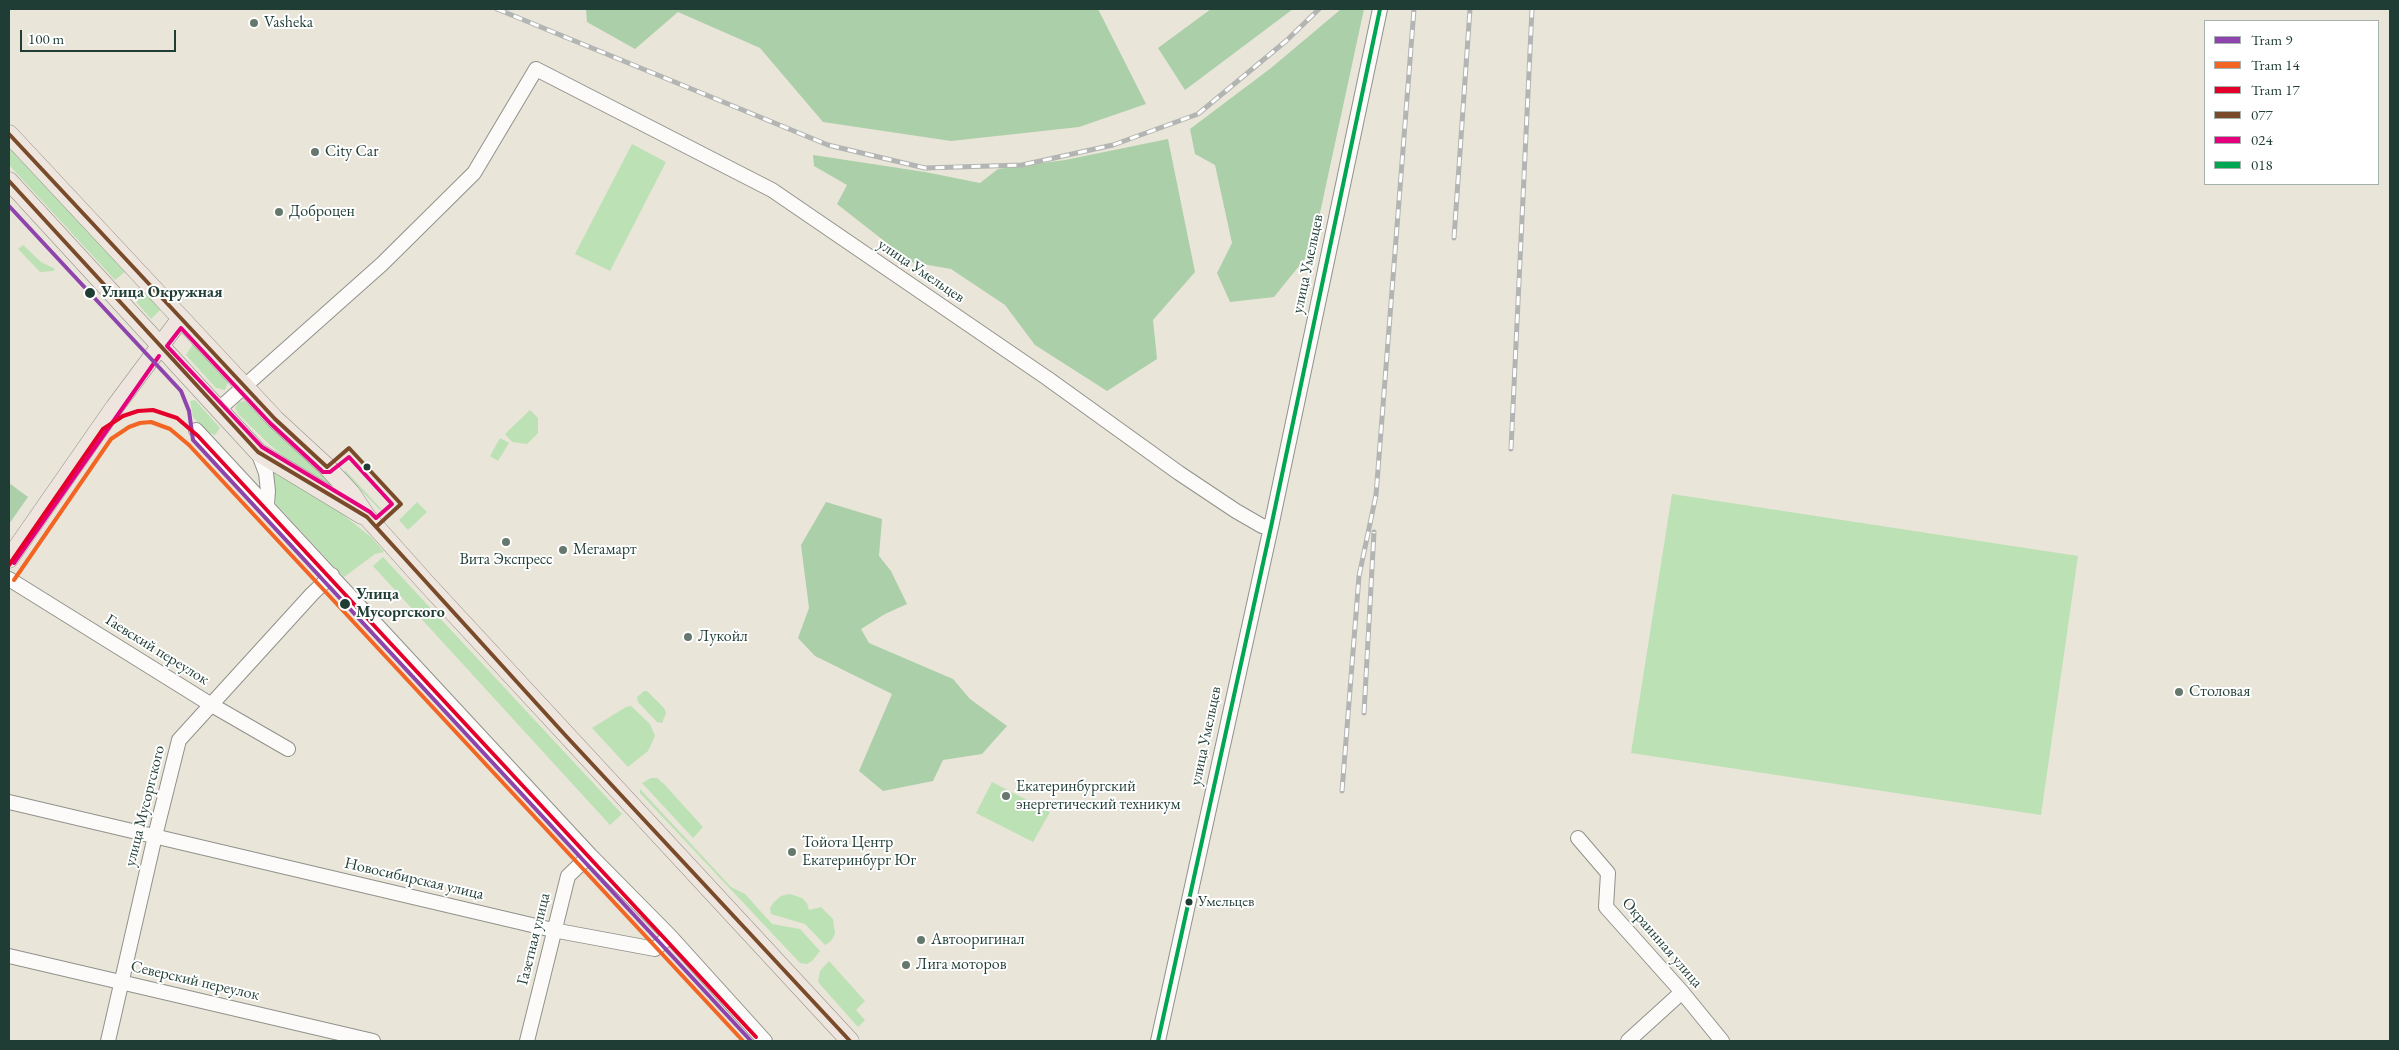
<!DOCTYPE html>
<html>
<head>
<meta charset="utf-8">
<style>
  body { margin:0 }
  #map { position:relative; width:2399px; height:1050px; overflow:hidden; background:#eae5d9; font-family:"EB Garamond",serif }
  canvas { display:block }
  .frame { position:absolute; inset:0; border:10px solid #1f3d34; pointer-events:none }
  .legend { position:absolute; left:2204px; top:20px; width:175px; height:165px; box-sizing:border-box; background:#fff; border:1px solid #a5b1ae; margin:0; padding:6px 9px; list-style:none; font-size:15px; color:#1f3d34 }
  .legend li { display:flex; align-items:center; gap:10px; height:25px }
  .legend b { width:25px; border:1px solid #a5b1ae }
  .scale { position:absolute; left:20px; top:30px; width:156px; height:22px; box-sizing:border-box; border:2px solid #1f3d34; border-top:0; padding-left:6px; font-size:15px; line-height:18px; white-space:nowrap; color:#1f3d34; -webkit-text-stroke:4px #fff; paint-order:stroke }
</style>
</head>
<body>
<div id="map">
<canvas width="2399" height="1050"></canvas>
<div class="frame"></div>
<ul class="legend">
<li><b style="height:6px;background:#8e44ad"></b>Tram 9</li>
<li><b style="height:6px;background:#f26522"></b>Tram 14</li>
<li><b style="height:6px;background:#e4002b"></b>Tram 17</li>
<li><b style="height:6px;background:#7a4b2a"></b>077</li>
<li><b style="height:6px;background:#e5007d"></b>024</li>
<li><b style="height:6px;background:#00a651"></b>018</li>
</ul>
<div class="scale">100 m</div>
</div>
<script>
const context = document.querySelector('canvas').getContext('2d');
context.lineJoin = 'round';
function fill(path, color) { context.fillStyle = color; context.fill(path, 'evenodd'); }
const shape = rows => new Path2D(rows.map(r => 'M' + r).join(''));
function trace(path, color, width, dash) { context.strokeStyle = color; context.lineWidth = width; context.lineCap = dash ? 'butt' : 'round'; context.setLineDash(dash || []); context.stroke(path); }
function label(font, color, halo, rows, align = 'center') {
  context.font = font + ' "EB Garamond",serif'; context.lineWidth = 4; context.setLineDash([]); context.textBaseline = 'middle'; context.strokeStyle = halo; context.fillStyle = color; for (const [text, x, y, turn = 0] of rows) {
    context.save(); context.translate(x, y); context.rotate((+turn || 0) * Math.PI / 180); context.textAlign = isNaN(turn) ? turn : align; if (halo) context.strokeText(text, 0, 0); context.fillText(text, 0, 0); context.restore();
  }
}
fill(shape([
  [632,144,666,162,610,271,575,254],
  [9,147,47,186,126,271,115,280,9,165],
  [23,245,41,262,55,269,53,271,40,272,18,249],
  [142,288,160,310,151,319,132,297],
  [193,344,227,380,228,382,225,390,216,388,186,355],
  [195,400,220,428,215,435,207,432,193,417,190,401],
  [244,401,306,457,353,502,294,464,271,446,239,415,235,408,239,402],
  [530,410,538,418,538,433,527,444,512,442,505,434],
  [500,438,509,443,498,461,490,456],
  [345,470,383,511,380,510,345,474],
  [273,472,340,512,372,538,384,552,375,554,344,577,276,504,272,489],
  [1672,494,2078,556,2041,815,1631,753],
  [417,502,427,512,408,530,399,520],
  [383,557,622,814,610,825,373,566],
  [644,691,647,691,664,708,666,713,662,723,657,722,638,702,637,697],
  [631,706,650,724,655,736,648,751,628,767,592,728,626,707],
  [651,778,657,778,664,784,703,827,693,838,642,783],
  [992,782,1050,812,1033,842,976,813],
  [640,789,731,887,745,894,772,924,800,929,820,951,812,961,807,964,800,963,640,793],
  [790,894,802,898,807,903,809,910,821,907,833,919,835,934,831,941,825,945,805,924,771,914,770,908,774,902,781,896],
  [829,961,865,1001,856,1010,865,1020,858,1027,818,982,820,971]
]), '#bce1b5');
fill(shape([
  [586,9,1098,9,1146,104,1079,127,951,141,823,122,760,48,678,12,635,49,587,22],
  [1211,9,1293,9,1185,90,1158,48],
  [1364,9,1312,250,1274,297,1230,302,1217,273,1232,243,1215,165,1195,154,1190,129,1271,68,1340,10],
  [1168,139,1195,272,1153,320,1157,359,1107,391,1035,345,1005,305,951,269,911,262,837,204,847,185,814,166,813,155,925,172,980,183,998,169,1065,160],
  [9,483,28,497,9,524],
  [826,502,882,519,879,556,891,571,907,604,885,614,861,629,869,643,953,679,970,699,1007,726,982,754,943,760,933,781,883,791,859,771,892,694,815,656,798,638,809,608,801,545]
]), '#abcfa8');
const minor = shape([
  [219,409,382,264,474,173,536,69,772,190,1047,378,1179,473,1236,511,1262,526,1271,527],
  [196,430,590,855,670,936],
  [258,452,266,473,268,491,267,504],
  [9,579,210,704,288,749],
  [9,802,553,930,655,949,670,936,765,1041],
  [1578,838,1608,873,1606,907,1682,992,1722,1041],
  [9,956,373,1041],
  [108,1041,155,836,179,740,312,594,332,575],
  [527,1041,568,876,590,855],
  [1158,1041,1271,527,1380,9],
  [1628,1041,1682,992]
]);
const major = shape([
  [9,134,275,419,327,467,351,493,367,517,426,583,850,1041],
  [9,181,258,452,362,515],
  [9,559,114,408,181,318]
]);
trace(minor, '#90928b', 16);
trace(major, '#90928b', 19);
trace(minor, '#fcfbf9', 14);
trace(major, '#eee6de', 18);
const rail = shape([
  [497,9,828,145,925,168,1022,165,1113,145,1198,114,1286,41,1319,9],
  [1454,238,1470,9],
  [1511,449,1532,9],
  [1364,713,1374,532],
  [1342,791,1359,576,1376,495,1414,9]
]);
trace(rail, '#b3b5b3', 5);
trace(rail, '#fff', 3, [9]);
trace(shape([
  [9,134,275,419,327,467,349,448,401,504,376,527],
  [9,181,258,452,367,517,566,736,850,1041]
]), '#7a4b2a', 4);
trace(shape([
  [181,328,270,423,323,472,330,472,349,457,392,504,376,518,370,512,262,447,167,346,181,328],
  [14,563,159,356]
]), '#e5007d', 4);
trace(shape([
  [1158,1041,1271,527,1380,9]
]), '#00a651', 4);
trace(shape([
  [9,206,181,391,189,411,193,440,751,1041]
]), '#8e44ad', 4);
trace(shape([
  [14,580,111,439,129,427,140,423,151,422,170,429,189,445,743,1041]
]), '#f26522', 4);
trace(shape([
  [9,565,103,429,123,416,138,411,153,410,177,418,198,436,756,1037]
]), '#e4002b', 4);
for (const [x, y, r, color] of [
  [254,23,5,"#66786e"],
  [315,152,5,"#66786e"],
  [279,212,5,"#66786e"],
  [90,293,6,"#1f3d34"],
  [367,467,4.5,"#1f3d34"],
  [506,542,5,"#66786e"],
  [563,550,5,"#66786e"],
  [345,604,6,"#1f3d34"],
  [688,637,5,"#66786e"],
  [2179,692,5,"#66786e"],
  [1006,796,5,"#66786e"],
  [792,852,5,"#66786e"],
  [1189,902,4.5,"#1f3d34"],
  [921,940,5,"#66786e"],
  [906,965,5,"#66786e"]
]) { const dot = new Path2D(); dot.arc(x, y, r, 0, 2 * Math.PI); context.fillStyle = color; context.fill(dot); trace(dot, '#fff', 2); }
label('15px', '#1f3d34', '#fff', [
  ["Умельцев",1198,902]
], 'left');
label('16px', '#1f3d34', '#fff', [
  ["Vasheka",264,23],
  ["City Car",325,152],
  ["Доброцен",289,212],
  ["Мегамарт",573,550],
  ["Вита Экспресс",506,560,"center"],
  ["Лукойл",698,637],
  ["Столовая",2189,692],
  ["Екатеринбургский",1016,787],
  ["энергетический техникум",1016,805],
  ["Тойота Центр",802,843],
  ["Екатеринбург Юг",802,861],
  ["Автооригинал",931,940],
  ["Лига моторов",916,965]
], 'left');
label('16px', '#1f3d34', '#fff', [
  ["улица Умельцев",1308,264,-78],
  ["улица Умельцев",921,271,34],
  ["Гаевский переулок",157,650,32],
  ["улица Умельцев",1206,736,-78],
  ["улица Мусоргского",145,806,-76],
  ["Новосибирская улица",414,879,13],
  ["Газетная улица",534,939,-76],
  ["Окраинная улица",1662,943,49],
  ["Северский переулок",195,981,13]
]);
label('bold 16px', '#1f3d34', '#fff', [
  ["Улица Окружная",101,293],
  ["Улица",356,595],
  ["Мусоргского",356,613]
], 'left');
</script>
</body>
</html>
